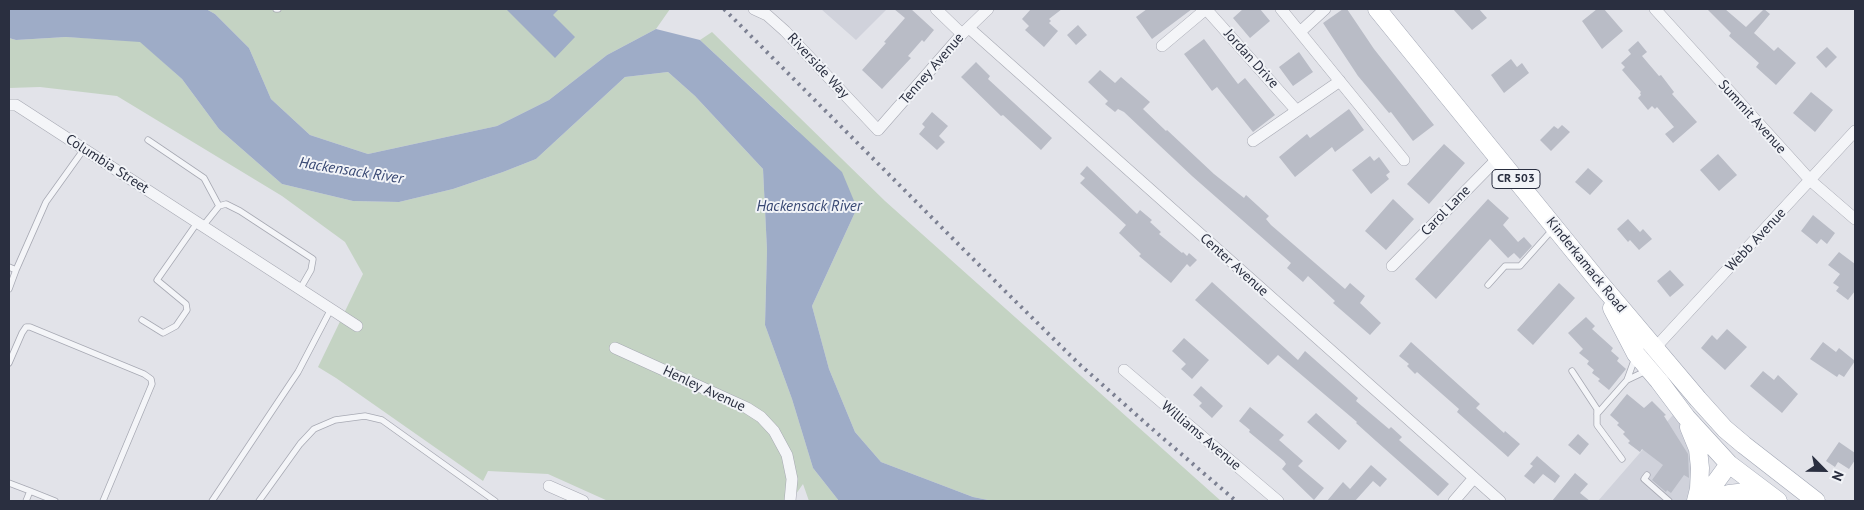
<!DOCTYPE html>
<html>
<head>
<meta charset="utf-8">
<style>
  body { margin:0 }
  #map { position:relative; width:1864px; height:510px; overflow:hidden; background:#e2e3e9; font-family:"PT Sans",sans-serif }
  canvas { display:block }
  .frame { position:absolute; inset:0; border:10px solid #2a2f40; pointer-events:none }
  .north { position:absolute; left:1799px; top:445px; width:50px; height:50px; -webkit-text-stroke:4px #f1f3f7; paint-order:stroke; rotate:113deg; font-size:14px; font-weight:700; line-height:20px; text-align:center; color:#2a2f40 }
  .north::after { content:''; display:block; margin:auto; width:18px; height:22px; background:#2a2f40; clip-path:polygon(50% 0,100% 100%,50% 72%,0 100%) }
</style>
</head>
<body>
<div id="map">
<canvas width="1864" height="510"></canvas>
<div class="frame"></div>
<div class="north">N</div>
</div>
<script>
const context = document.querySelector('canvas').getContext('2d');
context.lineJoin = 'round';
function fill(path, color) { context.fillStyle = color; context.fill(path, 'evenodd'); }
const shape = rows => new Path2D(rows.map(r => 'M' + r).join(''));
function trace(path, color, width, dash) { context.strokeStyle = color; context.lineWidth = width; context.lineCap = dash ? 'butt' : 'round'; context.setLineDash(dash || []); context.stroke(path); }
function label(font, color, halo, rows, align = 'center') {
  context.font = font + ' "PT Sans",sans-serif'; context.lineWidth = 4; context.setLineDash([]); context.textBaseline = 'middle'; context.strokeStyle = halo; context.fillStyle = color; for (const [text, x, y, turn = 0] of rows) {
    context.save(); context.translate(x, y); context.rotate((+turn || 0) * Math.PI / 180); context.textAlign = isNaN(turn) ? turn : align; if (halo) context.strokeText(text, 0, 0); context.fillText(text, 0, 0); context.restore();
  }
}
fill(shape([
  [821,9,887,9,856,40],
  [1679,408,1686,417,1696,501,1598,501]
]), '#d0d2db');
fill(shape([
  [206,9,670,9,656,29,607,55,549,100,497,126,368,154,310,135,271,99,249,48,215,14],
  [712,32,885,201,1221,501,993,501,973,497,881,462,855,432,829,369,812,306,857,208,796,129,700,40],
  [66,37,140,41,182,79,219,129,282,184,353,201,399,202,453,189,503,172,536,159,625,77,668,72,695,96,763,169,767,250,765,325,792,399,813,468,839,501,809,501,803,484,791,501,608,501,548,474,488,471,483,481,336,378,318,367,363,274,345,242,282,196,117,96,40,87,9,88,9,38,16,40]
]), '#c4d3c3');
fill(shape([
  [9,9,206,9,215,14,249,48,271,99,310,135,368,154,497,126,549,100,607,55,656,29,700,40,842,172,857,208,812,306,829,369,855,432,881,462,973,497,993,501,839,501,813,468,792,399,765,325,767,250,763,169,695,96,668,72,625,77,536,159,503,172,453,189,399,202,353,201,282,184,219,129,182,79,140,42,66,37,16,40,9,38],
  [506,9,559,9,553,15,575,37,555,58]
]), '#9eacc7');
fill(shape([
  [894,9,911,9,934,30,924,42,922,40,908,56,911,58,882,89,862,70,886,43,884,42,905,18],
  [1031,9,1062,9,1049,19,1051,21,1049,23,1058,31,1044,47,1025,30,1029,26,1022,19],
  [1147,9,1192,9,1152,39,1136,17],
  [1243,9,1260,9,1270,21,1250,38,1233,18],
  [1343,9,1347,9,1374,49,1434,125,1413,141,1391,112,1389,113,1358,76,1323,23],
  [1453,9,1479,9,1487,18,1472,30],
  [1597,9,1604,9,1623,31,1602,49,1582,21],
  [1707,9,1725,9,1746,27,1764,9,1770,14,1754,33,1774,51,1778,47,1796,63,1776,85,1756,67,1759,63,1729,36,1731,33],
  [1078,25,1087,35,1076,45,1067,35],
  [1204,39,1238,84,1245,78,1275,115,1253,132,1217,87,1212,91,1184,54],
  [1638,41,1647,52,1642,56,1659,76,1661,75,1674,92,1672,94,1697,122,1673,143,1665,134,1674,127,1657,107,1655,109,1652,106,1648,110,1638,98,1641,95,1640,93,1641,92,1622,70,1625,67,1621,63,1631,54,1628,50],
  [1827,47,1837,57,1826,68,1816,57],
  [1299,52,1313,72,1293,86,1279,67],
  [1511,59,1517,67,1522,63,1529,73,1504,93,1491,75],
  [976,62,990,76,988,79,1052,138,1041,150,1003,115,1001,116,961,77],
  [1100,70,1115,83,1121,77,1150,102,1143,109,1166,131,1167,130,1214,174,1244,198,1246,195,1269,216,1266,219,1271,225,1345,289,1350,283,1365,296,1360,303,1381,323,1370,335,1333,303,1335,301,1308,276,1303,282,1287,268,1291,263,1192,176,1124,112,1118,109,1115,112,1105,104,1108,101,1088,82],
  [1811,92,1833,110,1815,132,1793,113],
  [1349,109,1364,130,1335,152,1332,147,1295,177,1279,157,1307,134,1310,138],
  [932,112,948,126,939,136,945,142,937,150,919,134,925,127,922,124],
  [1562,125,1570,132,1551,151,1540,140,1554,126,1558,129],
  [1444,144,1465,163,1429,204,1407,184],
  [1718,154,1737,175,1719,191,1700,170],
  [1370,156,1374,161,1379,157,1390,172,1386,175,1389,179,1371,194,1352,170],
  [1087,166,1137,214,1140,210,1152,220,1150,222,1161,232,1159,234,1182,253,1183,252,1187,256,1189,253,1197,260,1190,267,1187,264,1171,283,1139,256,1141,254,1119,233,1126,225,1080,183,1085,178,1080,174],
  [1588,168,1603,181,1590,195,1575,182],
  [1393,199,1414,219,1386,250,1365,231],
  [1488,199,1509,218,1503,225,1518,242,1524,237,1532,246,1520,259,1514,253,1508,258,1490,239,1436,299,1415,279],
  [1813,215,1835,233,1827,244,1821,239,1817,244,1801,231],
  [1628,219,1640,232,1643,229,1652,239,1639,250,1630,240,1628,242,1617,229],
  [1839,252,1855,264,1855,291,1848,300,1836,291,1839,287,1833,283,1840,274,1828,265],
  [1670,270,1684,285,1670,297,1657,281],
  [1212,282,1298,360,1305,351,1358,398,1356,401,1389,429,1391,427,1402,437,1399,440,1449,484,1438,496,1376,441,1356,423,1357,422,1278,355,1268,365,1195,300],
  [1559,283,1575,298,1533,345,1517,330],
  [1586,317,1595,326,1592,329,1613,348,1611,351,1619,358,1617,361,1626,369,1609,390,1598,381,1600,379,1592,373,1594,370,1587,364,1589,361,1579,353,1583,349,1568,333],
  [1727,329,1747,347,1725,370,1701,348,1712,335,1717,340],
  [1184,338,1209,360,1192,379,1181,369,1186,364,1172,351],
  [1411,342,1480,404,1476,408,1504,433,1505,431,1520,444,1508,457,1457,412,1459,409,1450,401,1417,372,1415,374,1407,366,1409,364,1399,356],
  [1823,342,1836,352,1839,348,1855,361,1844,377,1839,374,1837,377,1810,359],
  [1763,371,1774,380,1778,375,1798,394,1782,413,1750,386],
  [1201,386,1223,406,1212,418,1199,406,1202,403,1193,395],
  [1627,394,1644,408,1652,401,1666,415,1664,416,1688,454,1689,478,1684,475,1671,493,1667,490,1666,492,1652,480,1663,465,1642,449,1640,452,1628,443,1630,441,1623,434,1625,432,1617,425,1619,423,1610,415],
  [1250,407,1284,435,1279,440,1303,461,1298,466,1324,488,1314,500,1282,469,1286,464,1284,461,1249,432,1250,430,1239,421],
  [1316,413,1347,441,1339,450,1307,422],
  [1578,434,1589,444,1580,455,1568,445],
  [1839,442,1855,453,1855,460,1849,469,1838,462,1835,467,1826,461],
  [1537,456,1560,476,1555,483,1543,474,1534,484,1524,476,1533,466,1530,464],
  [1371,465,1387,479,1380,487,1373,481,1355,501,1327,501,1343,482,1350,489],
  [1575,473,1588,484,1580,493,1590,501,1552,501]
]), '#b9bcc6');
const service = shape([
  [276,9,278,9],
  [148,140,204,178,219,206],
  [203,226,219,206,226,204,240,211,313,259,311,270,300,289],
  [9,267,16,270,46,202,84,149],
  [1488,285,1505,266,1520,266,1553,229],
  [9,289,16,270],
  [142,320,163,333,176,326,187,310,186,304,157,280,197,223],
  [9,363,22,333,26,327,30,327,144,374,151,379,152,384,103,501],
  [1572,371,1597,409,1597,425,1622,459],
  [1627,380,1648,370],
  [1597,414,1627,380,1635,358],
  [1647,475,1644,479,1669,501],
  [9,483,30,491],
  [26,501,30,491,55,501],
  [212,501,298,372,331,309],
  [259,501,300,444,314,429,335,420,365,416,382,420,495,501]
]);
const minor = shape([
  [754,9,767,15,785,31,878,130,962,34,988,9],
  [936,9,962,34],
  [1206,9,1296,110],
  [1281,9,1404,160],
  [1655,9,1811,181,1855,219],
  [969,28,1500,501],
  [1300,32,1325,9],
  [1162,46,1206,9],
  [9,105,16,105,357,326],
  [1253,141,1340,81],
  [1392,266,1499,157],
  [615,348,747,408,761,417,774,431,787,455,792,479,790,501],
  [1655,348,1855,131],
  [1124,370,1278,501],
  [549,486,583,501],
  [1454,501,1473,479]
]);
const primary = shape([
  [1377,9,1599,282,1698,399,1725,429,1744,445,1816,501],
  [1612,308,1636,354,1659,381,1686,417,1729,464,1778,501],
  [1689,427,1698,449,1700,468,1699,489,1696,501],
  [1702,501,1729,464],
  [1710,501,1729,494,1747,492,1768,495]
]);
trace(service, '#a7a9b3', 7);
trace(minor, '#a7a9b3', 12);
trace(primary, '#a1a6b4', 19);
trace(service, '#f4f5f8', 5.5);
trace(minor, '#f4f5f8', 11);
trace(primary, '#fff', 18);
trace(shape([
  [724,9,1002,288,1078,363,1158,434,1236,501]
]), '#7c8092', 4, [2.5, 5]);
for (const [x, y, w] of [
  [1516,179,48]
]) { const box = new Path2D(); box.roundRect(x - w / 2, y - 9.5, w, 19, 4); context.fillStyle = '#f1f3f7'; context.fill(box); trace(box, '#2a2f40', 1); }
label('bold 12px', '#2a2f40', null, [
  ["CR 503",1516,179]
]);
label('14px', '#2a2f40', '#f1f3f7', [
  ["Jordan Drive",1251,59,48],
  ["Riverside Way",818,66,47],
  ["Tenney Avenue",932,69,-49],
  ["Summit Avenue",1752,117,48],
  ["Columbia Street",107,164,33],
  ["Carol Lane",1446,211,-46],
  ["Webb Avenue",1756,240,-47],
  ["Center Avenue",1234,265,42],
  ["Kinderkamack Road",1586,265,51],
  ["Henley Avenue",704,389,25],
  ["Williams Avenue",1201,436,40]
]);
label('italic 15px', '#374772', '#f1f3f7', [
  ["Hackensack River",351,171,9],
  ["Hackensack River",809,207]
]);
</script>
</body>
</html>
